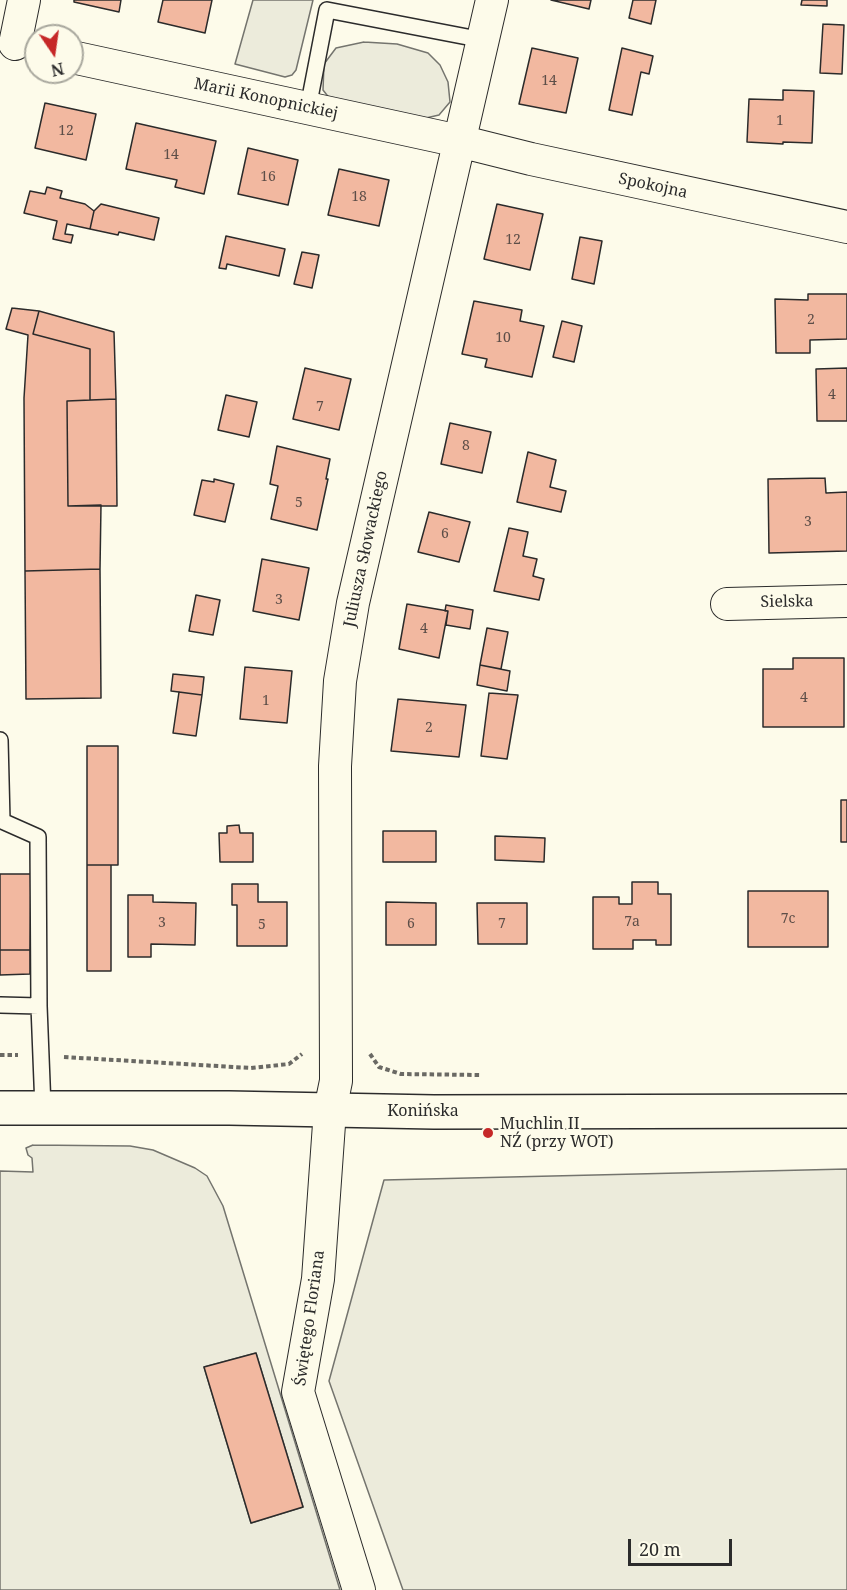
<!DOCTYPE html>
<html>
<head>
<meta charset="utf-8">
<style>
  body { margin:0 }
  #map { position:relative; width:847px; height:1590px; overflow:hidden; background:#fdfbea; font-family:"Noto Serif",serif }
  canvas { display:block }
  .north { position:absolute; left:24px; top:24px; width:60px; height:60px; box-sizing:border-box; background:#fdfbea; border:2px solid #a9a89e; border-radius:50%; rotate:167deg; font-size:16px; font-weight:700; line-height:24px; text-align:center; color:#2b2b2b }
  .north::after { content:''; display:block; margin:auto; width:21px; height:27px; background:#c62828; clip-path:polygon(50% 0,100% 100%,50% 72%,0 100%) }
  .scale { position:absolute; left:628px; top:1539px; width:104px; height:27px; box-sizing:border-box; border:3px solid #2b2b2b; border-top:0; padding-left:8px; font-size:18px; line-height:21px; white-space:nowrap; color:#2b2b2b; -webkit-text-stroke:4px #fdfbea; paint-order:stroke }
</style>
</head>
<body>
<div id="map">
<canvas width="847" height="1590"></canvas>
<div class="north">N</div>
<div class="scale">20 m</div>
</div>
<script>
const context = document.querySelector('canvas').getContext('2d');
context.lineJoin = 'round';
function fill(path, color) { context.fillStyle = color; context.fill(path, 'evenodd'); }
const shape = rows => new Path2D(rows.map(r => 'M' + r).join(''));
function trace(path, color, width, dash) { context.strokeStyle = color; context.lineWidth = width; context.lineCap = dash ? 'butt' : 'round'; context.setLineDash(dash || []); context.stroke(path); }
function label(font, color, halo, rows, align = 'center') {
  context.font = font + ' "Noto Serif",serif'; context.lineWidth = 4.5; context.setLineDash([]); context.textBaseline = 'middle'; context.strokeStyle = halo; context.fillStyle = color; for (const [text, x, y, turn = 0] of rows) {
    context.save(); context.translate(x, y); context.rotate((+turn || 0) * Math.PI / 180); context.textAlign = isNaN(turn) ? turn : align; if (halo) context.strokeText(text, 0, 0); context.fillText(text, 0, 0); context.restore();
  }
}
const green = shape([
  [253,0,313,0,296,70,292,75,285,77,235,64,253,0],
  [364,42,397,44,428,53,440,65,448,82,450,102,439,115,426,118,330,99,323,90,324,64,336,48,364,42],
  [33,1145,130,1146,153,1150,195,1168,207,1176,223,1206,340,1590,0,1590,0,1171,33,1172,32,1158,28,1155,26,1148,33,1145],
  [256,1353,303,1507,251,1523,204,1367,256,1353],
  [847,1169,847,1590,403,1590,329,1381,384,1180,847,1169]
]);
fill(green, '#ecebdb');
trace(green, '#74746e', 1.5);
const building = shape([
  [74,0,121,0,119,12,74,2,74,0],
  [163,0,212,0,205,33,158,22,163,0],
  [551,0,591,0,589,9,551,0],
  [633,0,656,0,651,24,629,18,633,0],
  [802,0,827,0,827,6,801,5,802,0],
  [823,24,844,25,842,74,820,73,823,24],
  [532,48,578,58,566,113,519,104,532,48],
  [622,48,653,56,649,74,641,72,632,115,609,110,622,48],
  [783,90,814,91,812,143,783,142,783,144,747,142,749,99,783,100,783,90],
  [45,103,96,114,86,160,35,148,45,103],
  [136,123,216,141,204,194,175,187,177,180,126,169,136,123],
  [248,148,298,160,288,205,238,194,248,148],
  [339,169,389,180,379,226,328,215,339,169],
  [47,187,62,191,60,198,85,204,94,211,90,229,67,224,65,234,73,235,71,243,53,239,57,221,24,213,30,191,45,194,47,187],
  [101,204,159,218,154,240,119,232,118,235,90,229,94,211,101,204],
  [497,204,543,214,530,270,484,259,497,204],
  [226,236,285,249,279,276,227,264,226,269,219,268,226,236],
  [580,237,602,241,594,284,572,279,580,237],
  [302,252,319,255,312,288,294,284,302,252],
  [808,294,847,294,847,339,810,340,810,353,776,353,775,299,808,300,808,294],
  [474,301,522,310,520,321,544,326,532,377,485,367,487,359,462,354,474,301],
  [12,308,39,311,33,334,90,349,90,400,67,401,68,506,101,505,100,569,25,571,24,398,28,335,6,329,12,308],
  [39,311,114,332,116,399,90,400,90,349,33,334,39,311],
  [562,321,582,326,574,362,553,357,562,321],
  [305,368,351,379,339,430,293,419,305,368],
  [847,368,847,421,817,421,816,369,847,368],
  [226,395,257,402,249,437,218,430,226,395],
  [116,399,117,506,68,506,67,401,116,399],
  [450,423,491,432,482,473,441,464,450,423],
  [277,446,330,459,326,479,328,479,317,530,271,519,278,486,270,484,277,446],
  [528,452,556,460,550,487,566,491,561,512,517,502,528,452],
  [825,478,826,493,847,492,847,551,769,553,768,479,825,478],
  [214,479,234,484,225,522,194,515,202,480,214,482,214,479],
  [429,512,470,522,459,562,418,552,429,512],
  [509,528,528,532,523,556,537,559,533,576,544,579,539,600,494,591,509,528],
  [262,559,309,568,299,620,253,611,262,559],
  [100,569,101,698,26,699,25,571,100,569],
  [196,595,220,600,213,635,189,631,196,595],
  [407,604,448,611,439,658,399,649,407,604],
  [446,605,473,610,470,629,446,625,448,611,445,611,446,605],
  [487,628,508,632,501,669,480,665,487,628],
  [793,658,844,658,844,727,763,727,763,669,793,669,793,658],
  [480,665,510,671,507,691,477,685,480,665],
  [245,667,292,671,287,723,240,719,245,667],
  [173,674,204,677,202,695,171,691,173,674],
  [179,692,202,695,196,736,173,733,179,692],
  [489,693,518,695,507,759,481,756,489,693],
  [398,699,466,705,459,757,391,751,398,699],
  [87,746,118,746,118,865,87,865,87,746],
  [841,800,847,800,847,842,841,842,841,800],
  [239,825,240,833,253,833,253,862,220,862,219,833,227,833,227,826,239,825],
  [383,831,436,831,436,862,383,862,383,831],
  [495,836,545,838,544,862,495,860,495,836],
  [87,865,111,865,111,971,87,971,87,865],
  [0,874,31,874,30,950,0,950,0,874],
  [632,882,658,882,658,894,671,894,671,945,656,945,656,940,633,940,633,949,593,949,593,897,619,897,619,904,632,904,632,882],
  [232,884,258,884,258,902,287,902,287,946,237,946,237,905,232,905,232,884],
  [748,891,828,891,828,947,748,947,748,891],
  [128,895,153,895,153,902,196,903,195,945,151,944,151,957,128,957,128,895],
  [386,902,436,903,436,945,386,945,386,902],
  [477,903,527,903,527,944,478,944,477,903],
  [0,950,30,950,30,974,0,975,0,950],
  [256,1353,303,1507,251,1523,204,1367,256,1353]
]);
fill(building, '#f2b8a0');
trace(building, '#2b2b2b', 1.5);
const lane = shape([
  [308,108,327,10,483,40],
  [0,740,2,821,38,837,39,1006],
  [0,1005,39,1006,43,1108]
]);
const street = shape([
  [15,44,24,0],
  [72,57,459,141,531,159,847,227],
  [727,604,847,601],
  [359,1590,298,1392,318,1279,330,1110,336,1081,335,766,340,681,353,603,492,0]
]);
const primary = shape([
  [0,1108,229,1108,434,1112,847,1111]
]);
trace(lane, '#2b2b2b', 18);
trace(street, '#2b2b2b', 34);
trace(primary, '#2b2b2b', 36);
trace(shape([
  [370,1054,379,1067,401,1074,480,1075],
  [0,1055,18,1055],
  [64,1057,251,1068,289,1064,302,1054]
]), '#6a6964', 4, [4.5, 3]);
trace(lane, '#fdfbea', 15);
trace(street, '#fdfbea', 32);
trace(primary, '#fdfbea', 33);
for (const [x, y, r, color] of [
  [488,1133,6,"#c62828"]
]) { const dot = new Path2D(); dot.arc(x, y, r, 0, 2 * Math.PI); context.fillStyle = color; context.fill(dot); trace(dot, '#fdfbea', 2); }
label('14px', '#5d4e48', null, [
  ["14",549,81],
  ["1",780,121],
  ["12",66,131],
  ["14",171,155],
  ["16",268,177],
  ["18",359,197],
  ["12",513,240],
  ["2",811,320],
  ["10",503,338],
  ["4",832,395],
  ["7",320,407],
  ["8",466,446],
  ["5",299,503],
  ["3",808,522],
  ["6",445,534],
  ["3",279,600],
  ["4",424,629],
  ["4",804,698],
  ["1",266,701],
  ["2",429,728],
  ["7c",788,919],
  ["7a",632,922],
  ["3",162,923],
  ["6",411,924],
  ["7",502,924],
  ["5",262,925]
]);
label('16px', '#2b2b2b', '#fdfbea', [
  ["Marii Konopnickiej",266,99,12],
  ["Spokojna",653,186,12],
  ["Juliusza Słowackiego",366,549,-78],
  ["Sielska",787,602,-1],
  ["Konińska",423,1111],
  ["Świętego Floriana",310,1318,-82]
]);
label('16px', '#2b2b2b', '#fdfbea', [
  ["Muchlin II",500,1124],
  ["NŹ (przy WOT)",500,1142]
], 'left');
</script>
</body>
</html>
